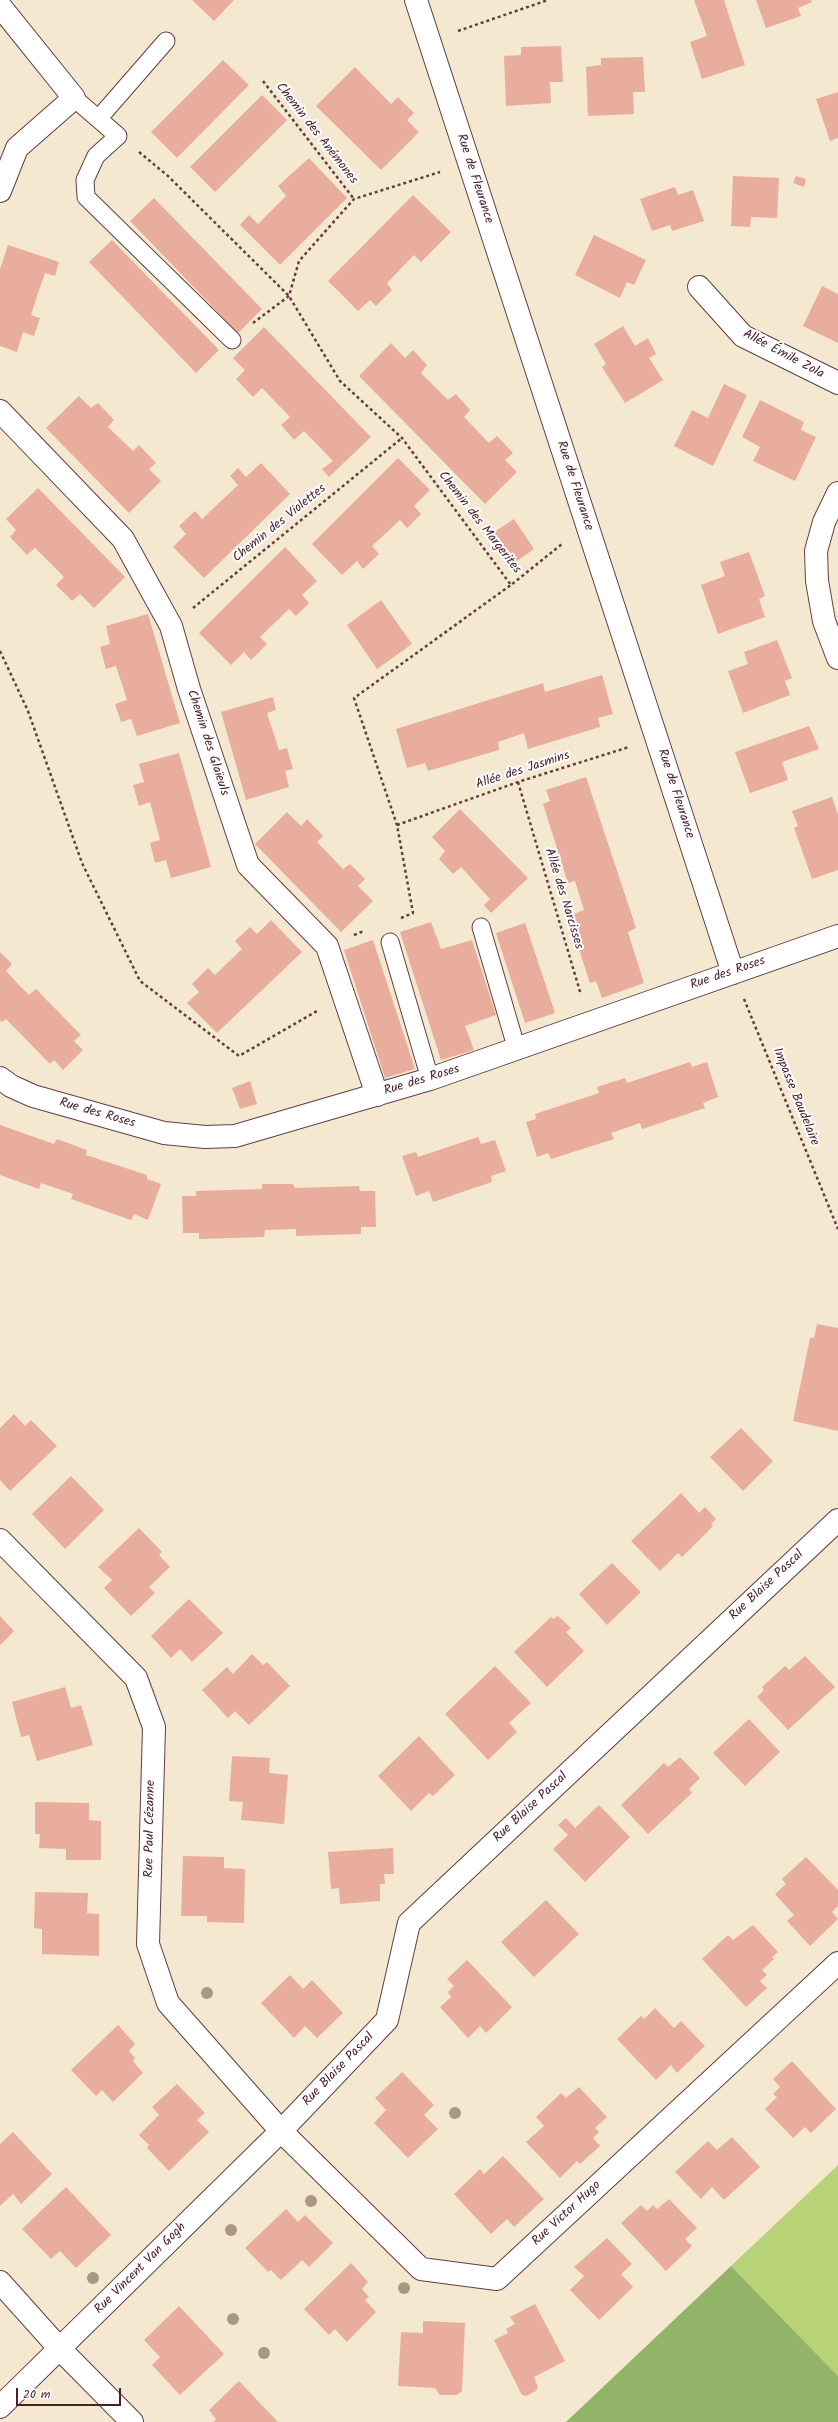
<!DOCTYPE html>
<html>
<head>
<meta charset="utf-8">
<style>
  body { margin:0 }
  #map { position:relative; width:838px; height:2422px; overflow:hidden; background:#f4e8d0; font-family:Kalam,sans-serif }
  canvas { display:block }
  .scale { position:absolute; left:16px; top:2388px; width:105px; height:18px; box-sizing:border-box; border:2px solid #4a1f2b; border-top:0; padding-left:5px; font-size:12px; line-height:14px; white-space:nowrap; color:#4a1f2b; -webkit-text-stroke:3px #fff; paint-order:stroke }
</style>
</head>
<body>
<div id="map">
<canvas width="838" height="2422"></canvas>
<div class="scale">20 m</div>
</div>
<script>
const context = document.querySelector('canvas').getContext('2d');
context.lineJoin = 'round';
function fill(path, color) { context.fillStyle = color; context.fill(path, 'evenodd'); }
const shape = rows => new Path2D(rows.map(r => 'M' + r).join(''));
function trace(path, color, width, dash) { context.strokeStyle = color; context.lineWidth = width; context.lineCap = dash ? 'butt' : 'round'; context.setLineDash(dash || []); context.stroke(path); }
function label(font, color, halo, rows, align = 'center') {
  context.font = font + ' Kalam,sans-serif'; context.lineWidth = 4; context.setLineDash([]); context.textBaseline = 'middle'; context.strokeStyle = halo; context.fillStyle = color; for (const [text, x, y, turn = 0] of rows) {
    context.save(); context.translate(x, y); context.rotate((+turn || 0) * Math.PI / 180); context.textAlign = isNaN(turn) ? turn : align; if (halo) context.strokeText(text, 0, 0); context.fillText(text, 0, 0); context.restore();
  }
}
fill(shape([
  [838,2165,838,2376,731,2266]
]), '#b7d277');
fill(shape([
  [731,2266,838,2376,838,2422,566,2422]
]), '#91b468');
fill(shape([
  [192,0,234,0,214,21],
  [694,0,724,0,745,65,702,79,690,42,707,36],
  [756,0,811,0,812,2,798,8,801,16,766,28],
  [561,46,563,82,550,82,551,103,506,106,504,56,521,55,521,47],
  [643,57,645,92,633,92,634,114,588,116,586,67,601,65,601,58],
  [223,60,249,85,177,158,151,132],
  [355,67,391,104,398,97,414,113,407,120,419,132,381,170,316,106],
  [838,92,838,138,830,141,816,99],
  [262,95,287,120,215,192,190,167],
  [309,158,347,198,280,265,240,225,249,215,258,224,286,196,278,186],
  [733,176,779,178,777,218,751,217,750,227,731,226],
  [796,176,806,179,804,187,793,183],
  [675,187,678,195,693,190,704,221,672,231,670,225,652,231,640,199],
  [413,195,451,232,421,262,414,255,387,283,392,290,376,306,370,300,358,311,328,281],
  [154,198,262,309,238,333,130,221],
  [594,235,646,260,634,285,627,282,620,298,575,275],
  [112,240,219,350,196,373,89,262],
  [8,245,59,262,55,276,45,273,38,293,31,315,40,318,34,336,23,332,17,352,0,346,0,269],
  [822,286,838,294,838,343,803,326],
  [623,326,635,346,648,338,656,354,649,358,663,380,625,403,602,367,606,364,594,344],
  [264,327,371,437,329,477,322,469,333,461,304,431,294,440,281,425,290,417,262,388,253,397,236,379,245,370,233,358],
  [391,343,405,358,413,350,427,365,421,373,448,400,456,394,470,410,464,417,489,443,497,436,513,453,505,460,517,472,485,504,359,376],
  [724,384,747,395,713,466,674,446,692,410,708,418],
  [79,396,91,408,98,403,114,420,108,427,133,451,139,445,156,463,149,469,161,481,129,513,46,428],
  [760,400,804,422,801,430,816,437,795,481,753,461,760,447,742,437],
  [398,458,430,490,414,506,421,514,407,528,400,520,372,546,379,554,363,569,357,561,342,575,312,544],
  [261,463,290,494,204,578,173,547,186,534,179,526,195,511,202,519,238,485,230,476,238,468,246,477],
  [38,488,125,577,94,608,80,594,72,601,56,585,64,577,35,548,27,555,10,537,16,530,6,519],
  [514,519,534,549,511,565,491,534],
  [285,547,317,581,302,595,309,603,296,616,289,609,260,637,267,644,251,660,244,652,231,665,199,633],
  [749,552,765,596,759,599,765,617,718,634,701,585,725,576,720,562],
  [381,600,412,644,377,669,347,625],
  [148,614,180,723,137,736,131,719,121,722,115,704,127,700,116,666,106,669,100,647,110,644,106,626],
  [777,640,792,678,785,681,790,695,743,713,728,671,748,664,744,652],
  [602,675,613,714,598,718,600,727,528,749,524,733,498,742,499,750,428,771,425,763,407,768,396,729,543,683,545,692],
  [273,697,276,710,267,713,279,750,287,748,293,769,285,771,289,787,246,800,221,712],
  [809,726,819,749,782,762,788,780,750,793,735,752],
  [179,753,211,867,171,878,166,860,155,863,150,843,160,840,150,802,139,806,133,785,144,782,139,764],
  [586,777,636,928,628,932,644,983,602,998,596,981,590,983,568,916,584,910,575,881,568,883,543,804,550,801,546,790],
  [832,797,838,815,838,870,812,879,794,828,798,826,792,811],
  [460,809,528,878,491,913,484,905,490,899,461,867,453,874,439,859,445,851,432,837],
  [287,812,301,826,307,819,323,836,317,842,343,869,350,864,365,879,358,886,373,901,341,932,255,844],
  [271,920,302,952,217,1033,187,1003,199,992,192,984,208,968,215,975,242,949,235,941,250,927,257,934],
  [431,922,441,949,472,940,496,1015,465,1026,474,1050,441,1060,400,932],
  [525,923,555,1013,525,1023,496,933],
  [373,940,415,1069,385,1078,344,950],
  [0,952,12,964,6,971,17,983,29,995,36,989,81,1035,74,1041,83,1050,63,1070,54,1060,50,1064,6,1019,2,1022,0,1020],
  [690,1062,692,1067,707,1062,718,1097,703,1103,705,1108,642,1129,640,1123,611,1133,614,1139,551,1159,548,1153,537,1157,526,1122,536,1119,535,1114,599,1093,597,1087,625,1078,627,1083],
  [250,1081,257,1104,240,1109,232,1088],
  [0,1125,54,1144,57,1139,87,1150,86,1155,147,1175,147,1179,161,1184,148,1220,134,1214,131,1220,71,1199,73,1194,41,1183,39,1189,0,1175],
  [478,1137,481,1144,495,1140,506,1171,491,1176,492,1182,433,1202,429,1191,416,1196,402,1156,416,1152,418,1157],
  [262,1184,293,1184,295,1188,359,1186,360,1191,375,1191,376,1227,361,1227,361,1234,296,1236,296,1229,265,1230,264,1237,199,1239,199,1233,183,1233,182,1196,196,1196,196,1191,262,1189],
  [817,1324,838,1328,838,1431,793,1421,810,1338,814,1338],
  [14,1414,25,1426,31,1420,57,1446,10,1491,0,1480,0,1428],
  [741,1428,773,1461,743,1491,710,1457],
  [71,1476,104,1510,65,1549,32,1514],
  [681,1493,699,1513,705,1507,716,1519,711,1524,713,1526,682,1557,678,1553,660,1571,631,1541],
  [139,1528,162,1552,159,1555,170,1567,149,1587,155,1593,131,1616,104,1588,112,1580,98,1567],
  [612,1563,641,1592,607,1625,579,1594],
  [189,1599,223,1633,192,1662,180,1649,171,1658,151,1636],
  [0,1616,14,1631,0,1645],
  [558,1616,571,1628,566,1632,584,1651,547,1687,514,1652,551,1617,553,1619],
  [252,1654,263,1665,267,1662,290,1686,249,1725,235,1711,228,1718,202,1690,227,1667,233,1674],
  [805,1656,835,1687,788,1730,757,1697,764,1690,762,1687,785,1666,789,1670],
  [495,1666,531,1703,509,1723,517,1732,488,1760,445,1714],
  [65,1687,71,1708,81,1705,93,1745,37,1761,29,1735,21,1737,12,1702],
  [749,1719,780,1752,745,1786,713,1753],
  [419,1736,455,1775,433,1796,429,1793,411,1811,378,1776],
  [232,1756,270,1758,269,1773,288,1775,284,1824,241,1820,243,1802,229,1801],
  [680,1757,700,1778,689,1789,692,1793,648,1834,621,1805,664,1763,668,1767],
  [35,1802,89,1803,89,1820,101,1821,101,1860,66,1860,66,1849,39,1848,40,1834,35,1834],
  [599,1805,630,1837,585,1882,553,1849,568,1835,558,1825,566,1818,575,1828],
  [393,1848,394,1874,384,1874,385,1884,380,1884,380,1901,340,1904,339,1888,331,1889,328,1852],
  [183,1856,224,1857,224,1868,245,1869,244,1923,207,1922,207,1916,181,1916],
  [806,1857,838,1890,838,1906,832,1912,838,1919,810,1946,787,1921,794,1915,775,1894,786,1884,782,1879],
  [35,1892,88,1893,87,1913,99,1914,99,1956,42,1954,42,1929,34,1928],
  [546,1900,579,1934,534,1977,501,1942],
  [753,1925,778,1952,772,1957,774,1959,762,1970,767,1975,760,1981,767,1988,746,2007,702,1959,728,1935,733,1940],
  [467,1960,512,2007,486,2033,480,2026,468,2038,440,2007,451,1997,448,1992,454,1986,447,1979],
  [290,1975,303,1989,312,1980,343,2013,317,2038,305,2026,294,2038,261,2003],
  [655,2008,674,2028,681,2021,705,2046,677,2073,671,2065,656,2080,617,2039,641,2016,644,2019],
  [118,2025,135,2044,129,2051,135,2058,133,2061,143,2073,113,2102,102,2090,96,2096,71,2070],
  [792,2061,836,2109,811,2133,805,2127,793,2138,765,2109,777,2097,773,2094,780,2087,773,2079],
  [402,2072,434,2105,424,2115,438,2129,408,2158,374,2123,386,2110,375,2098],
  [177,2084,205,2113,197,2120,209,2132,169,2171,147,2148,149,2145,139,2135,159,2115,152,2107],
  [579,2087,607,2117,595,2128,599,2132,593,2138,600,2146,580,2164,577,2161,560,2178,526,2142,544,2126,536,2117,561,2093,566,2098],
  [13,2132,52,2174,21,2204,13,2194,0,2206,0,2144],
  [732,2137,760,2167,724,2200,712,2187,701,2199,675,2172,708,2141,717,2150],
  [503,2156,544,2199,514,2227,507,2219,491,2234,454,2194,480,2169,484,2174],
  [66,2187,111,2235,76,2268,60,2251,51,2259,22,2229],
  [669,2199,697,2228,685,2239,692,2246,666,2271,621,2223,641,2205,647,2211,653,2205,657,2209],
  [286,2209,298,2222,305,2215,333,2243,309,2267,302,2260,281,2280,271,2270,268,2272,245,2248],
  [607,2238,632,2264,621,2274,633,2287,599,2320,570,2290,584,2276,574,2267],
  [351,2263,368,2282,362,2289,369,2297,365,2300,376,2312,347,2342,335,2329,329,2335,304,2309],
  [535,2304,565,2361,534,2377,538,2387,536,2391,526,2396,522,2395,494,2340,508,2333,506,2329,515,2324,510,2317],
  [179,2306,224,2354,180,2395,152,2365,160,2357,144,2340],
  [423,2321,465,2323,462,2391,457,2395,440,2395,435,2388,398,2386,401,2332,423,2333],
  [239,2381,256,2399,278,2422,213,2422,216,2419,209,2410]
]), '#e9ad9d');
const service = shape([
  [74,98,118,136,96,156,85,180,86,197,232,340],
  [99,118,166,41],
  [481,927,517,1050],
  [390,942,430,1079]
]);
const minor = shape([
  [416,0,733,973],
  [0,6,74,98,17,148,0,191],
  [699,287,743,336,838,383],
  [0,411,123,539,171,626,189,689,248,865,327,946,377,1095],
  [838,493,824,522,816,551,817,581,824,621,838,658],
  [0,1078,11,1086,33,1096,164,1133,205,1137,235,1136,430,1079,838,936],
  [0,1540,136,1678,154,1727,148,1944,168,2003,281,2131,421,2269,497,2279,838,1963],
  [0,2282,60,2349,132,2422],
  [0,2407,281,2131,387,2020,409,1923,838,1520]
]);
trace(service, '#643d44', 19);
trace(minor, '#643d44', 24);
trace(shape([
  [458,31,548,0],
  [263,81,354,199],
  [139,152,168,176,289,296,340,381,402,438,511,585,562,544],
  [253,323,289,296,299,261,354,199,440,172],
  [193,608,402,438],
  [0,651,28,711,82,863,140,981,239,1056,317,1011],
  [518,782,581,995],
  [397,825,518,782,629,747],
  [401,918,413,913,397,825,354,698,511,585],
  [354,935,364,931],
  [744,999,838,1229]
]), '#643d44', 2.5, [3, 3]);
trace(service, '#fff', 17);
trace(minor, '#fff', 22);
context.fillStyle = '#a99782';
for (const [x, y] of [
  [207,1993],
  [455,2113],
  [311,2201],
  [231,2230],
  [93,2278],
  [404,2288],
  [233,2319],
  [264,2353]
]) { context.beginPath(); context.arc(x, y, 6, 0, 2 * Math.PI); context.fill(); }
label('13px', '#4a1f2b', '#fff', [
  ["Chemin des Anémones",316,134,52],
  ["Rue de Fleurance",474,179,72],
  ["Allée Émile Zola",783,355,28],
  ["Rue de Fleurance",574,486,72],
  ["Chemin des Margerites",479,523,52],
  ["Chemin des Violettes",280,524,-39],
  ["Chemin des Glaïeuls",207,743,72],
  ["Allée des Jasmins",523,771,-18],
  ["Rue de Fleurance",675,794,72],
  ["Allée des Narcisses",563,899,73],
  ["Rue des Roses",728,974,-19],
  ["Rue des Roses",422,1081,-17],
  ["Impasse Baudelaire",795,1097,68],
  ["Rue des Roses",97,1114,16],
  ["Rue Blaise Pascal",767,1586,-43],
  ["Rue Blaise Pascal",531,1808,-43],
  ["Rue Paul Cézanne",151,1829,-89],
  ["Rue Blaise Pascal",339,2070,-46],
  ["Rue Victor Hugo",567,2214,-43],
  ["Rue Vincent Van Gogh",141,2269,-45]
]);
</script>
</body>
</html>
